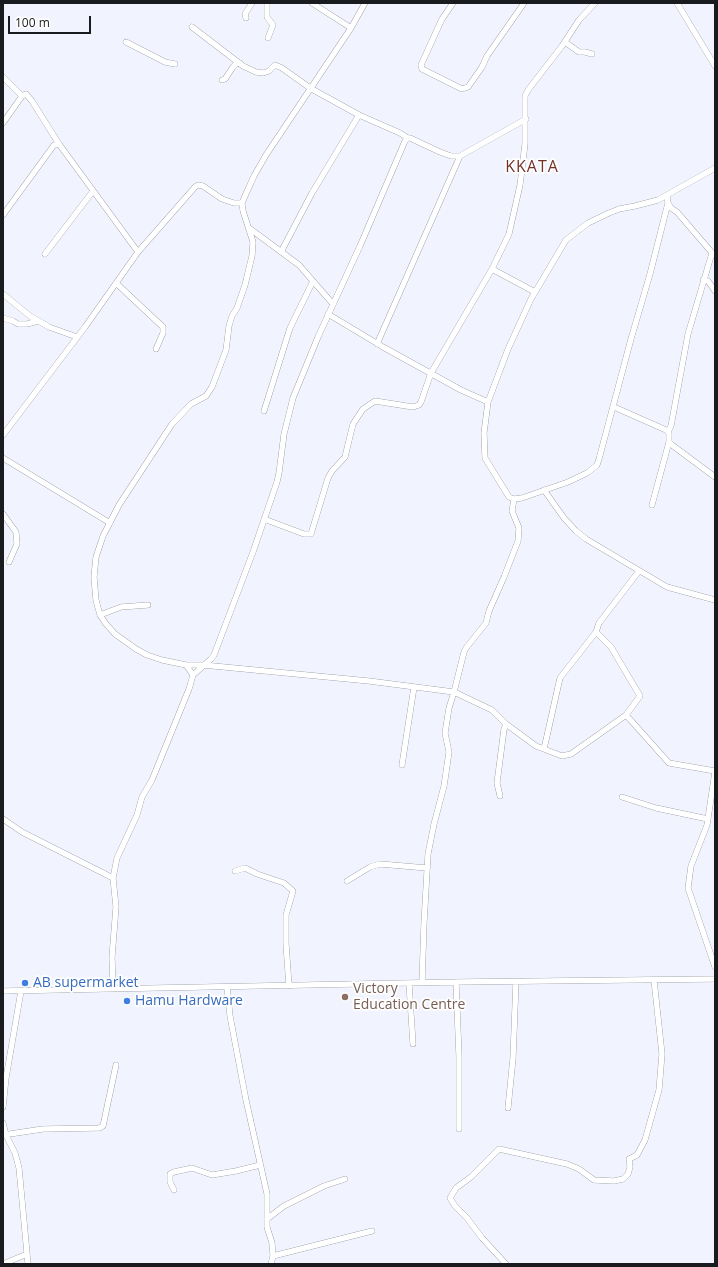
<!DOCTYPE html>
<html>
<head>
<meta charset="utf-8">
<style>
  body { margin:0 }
  #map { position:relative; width:718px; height:1267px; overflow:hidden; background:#f1f4fe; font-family:"Open Sans",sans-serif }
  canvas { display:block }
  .frame { position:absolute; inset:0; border:4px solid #1a1b1e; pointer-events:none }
  .scale { position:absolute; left:8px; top:16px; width:83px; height:18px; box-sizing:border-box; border:2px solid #1a1b1e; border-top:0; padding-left:5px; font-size:12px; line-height:14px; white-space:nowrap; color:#1a1b1e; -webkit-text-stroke:3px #fff; paint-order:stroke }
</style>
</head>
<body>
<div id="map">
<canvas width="718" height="1267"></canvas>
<div class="frame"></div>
<div class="scale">100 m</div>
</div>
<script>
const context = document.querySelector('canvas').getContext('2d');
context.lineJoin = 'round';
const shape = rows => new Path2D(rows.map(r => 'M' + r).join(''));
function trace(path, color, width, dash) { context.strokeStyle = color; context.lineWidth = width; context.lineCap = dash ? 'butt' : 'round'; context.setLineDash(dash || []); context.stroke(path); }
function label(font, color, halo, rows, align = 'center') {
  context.font = font + ' "Open Sans",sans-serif'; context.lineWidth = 3.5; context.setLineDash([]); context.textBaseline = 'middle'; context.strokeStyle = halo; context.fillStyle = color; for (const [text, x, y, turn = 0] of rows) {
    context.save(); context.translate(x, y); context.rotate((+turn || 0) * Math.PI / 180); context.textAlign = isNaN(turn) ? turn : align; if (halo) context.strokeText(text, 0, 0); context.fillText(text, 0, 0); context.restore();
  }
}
const street = shape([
  [267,3,267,17,273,25,268,38],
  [312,3,351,28],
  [453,3,442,19,421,65,422,69,462,89,468,87,482,67,487,56,524,3],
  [677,3,715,66],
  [246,18,245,14,252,3],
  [192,27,243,66,256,72,263,73,269,71,275,65,282,68,310,88,359,115,400,133,408,138],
  [126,42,165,62,175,64],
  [565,42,579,52,585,52,592,54],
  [3,77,22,96],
  [222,80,225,79,233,67,236,64,240,63],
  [3,123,22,96,26,94,32,101,59,144],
  [668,203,671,208,677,212,714,255],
  [3,215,54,145,59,144,138,252],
  [249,228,299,265,333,304],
  [281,252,312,193,359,115],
  [45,254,93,191],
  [492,269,535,292],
  [703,280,708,281,715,291],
  [116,283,163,327,163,333,156,349],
  [3,294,30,316,49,327,77,337],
  [328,314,383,347,461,390,488,402,484,433,485,458,509,497,514,499,522,498,568,482,587,473,597,465,599,459,631,339,650,274,668,203,667,196],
  [3,318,13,321,18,324,27,324,38,321],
  [377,344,460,156],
  [488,402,508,349,531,299,566,240,588,223,609,213,619,209,635,206,658,200,715,168],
  [614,407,666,430,669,433,669,442,672,445,715,477],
  [264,411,290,328,313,281],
  [668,432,671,426,688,334,712,253],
  [3,435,85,327,138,252,195,187,198,185,203,186,222,199,234,203,242,203],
  [3,458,110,523],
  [544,490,564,518,576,531,586,539,667,587,715,600],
  [652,505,669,442],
  [3,514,16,532,17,544,9,562],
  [264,519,304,534,311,534,328,478,332,471,345,457,353,424,363,409,375,401,413,407,419,405,421,402,431,373,492,269,509,234,520,185,525,144,525,96,528,90,562,46,579,20,595,3],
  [100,615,121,607,148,605],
  [596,632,611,647,640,696,626,715],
  [186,665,203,665,369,681,454,692,464,652,466,648,486,623,489,611,504,577,518,541,519,528,512,511,514,499],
  [193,675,211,659,214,655,253,552,277,482,279,473,284,434,293,398,318,337,360,246,405,141,408,138,410,138,440,152,451,156,460,156,526,119],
  [544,749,560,678,596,632,599,623,639,571],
  [402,765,414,687],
  [715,772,707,825,691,866,688,888,715,967],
  [500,796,497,783,504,729,506,724],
  [622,797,656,808,708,819],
  [3,819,22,832,113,878],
  [235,871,245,868,257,874,284,883,293,891,286,915,286,944,289,986],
  [347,881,370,867,380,864,427,868],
  [456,982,459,1056,459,1129],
  [409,983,413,1044],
  [422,983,424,923,428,854,434,824,444,786,449,752,445,733,449,708,454,692,492,710,506,724,536,746,562,756,571,754,626,715,669,763,715,771],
  [227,987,230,1016,246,1100,267,1194,267,1227,272,1243,273,1256,271,1264],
  [113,988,112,957,116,907,113,878,117,858,137,815,142,797,152,780,189,689,193,675,186,665,162,660,147,655,136,649,115,634,106,624,100,615,96,600,94,577,96,557,103,536,119,505,172,424,191,404,206,396,212,387,226,350,229,326,232,316,237,308,245,285,252,256,253,242,243,211,242,203,245,196,254,176,266,155,351,28,365,3],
  [3,991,456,982,715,979],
  [3,1107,6,1078,21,991],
  [508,1108,513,1058,516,982],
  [3,1123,6,1135,15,1153,19,1168,28,1264],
  [3,1135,43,1129,99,1128,103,1126,116,1065],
  [174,1190,170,1182,170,1174,174,1172,192,1168,212,1175,236,1171,260,1165],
  [267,1219,284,1206,324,1186,345,1179],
  [273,1256,372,1231],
  [3,1264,27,1254],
  [506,1264,482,1238,467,1218,455,1206,450,1198,456,1188,471,1177,499,1149,567,1164,579,1169,594,1180,614,1181,623,1179,628,1174,630,1167,629,1159,637,1155,645,1140,659,1090,662,1054,654,980]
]);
trace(street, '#7e8089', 6);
trace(street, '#fff', 5.5);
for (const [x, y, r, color] of [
  [25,983,4,"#3f7fe0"],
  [345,997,4,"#8d6e63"],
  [127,1001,4,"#3f7fe0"]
]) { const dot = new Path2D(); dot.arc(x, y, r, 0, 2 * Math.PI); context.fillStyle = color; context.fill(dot); trace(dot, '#fff', 1.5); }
label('14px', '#366cbe', '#fff', [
  ["AB supermarket",33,983],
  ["Hamu Hardware",135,1001]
], 'left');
label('14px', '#785e54', '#fff', [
  ["Victory",353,989],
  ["Education Centre",353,1005]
], 'left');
context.letterSpacing = '1px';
label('16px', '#763125', '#fff', [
  ["KKATA",532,167]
]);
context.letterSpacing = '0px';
</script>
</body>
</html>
